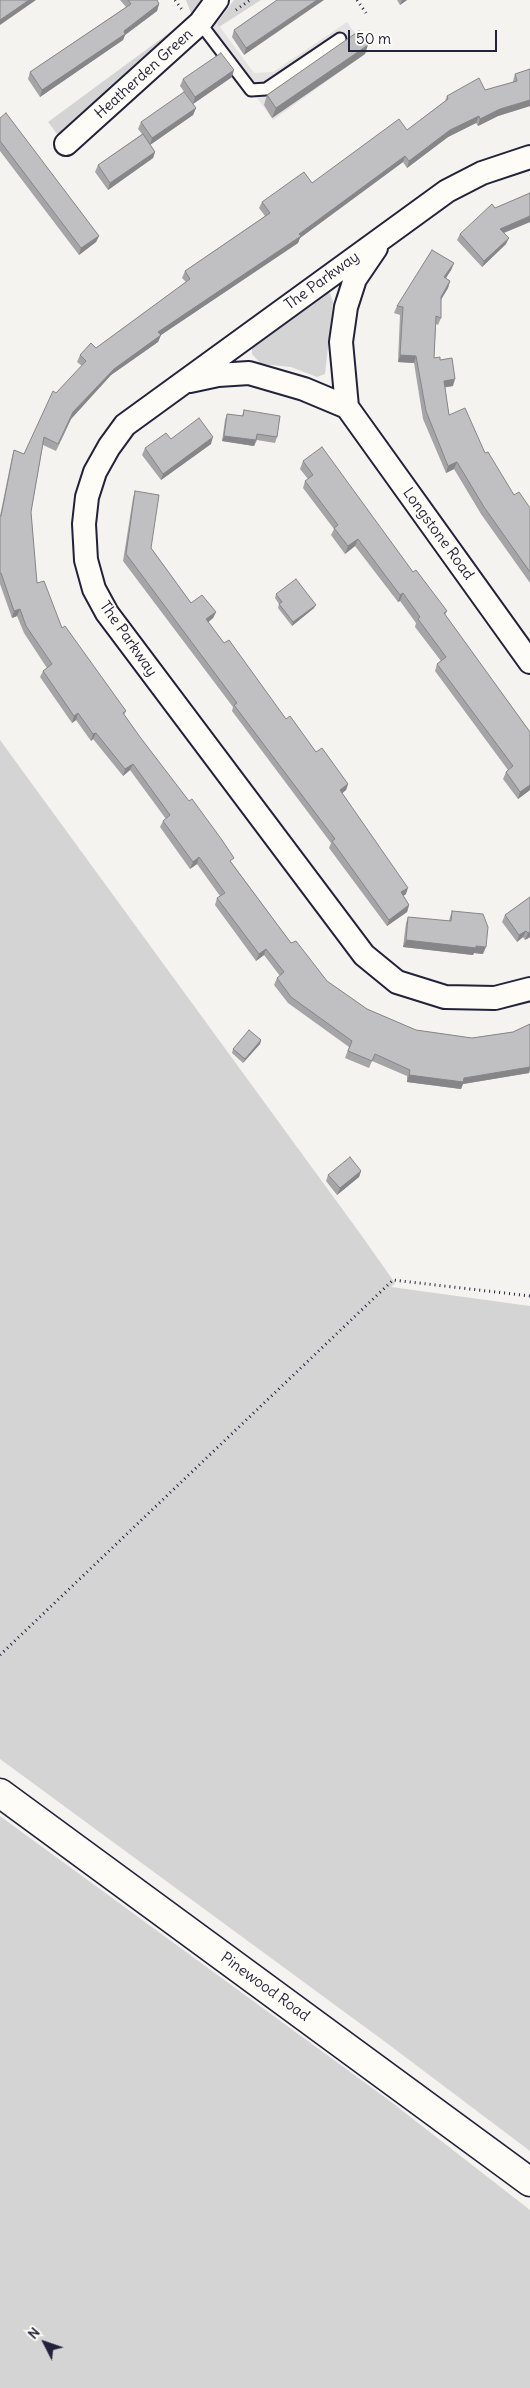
<!DOCTYPE html>
<html>
<head>
<meta charset="utf-8">
<style>
  body { margin:0 }
  #map { position:relative; width:530px; height:2388px; overflow:hidden; background:#f4f3ef; font-family:Delius,sans-serif }
  canvas { display:block }
  .north { position:absolute; left:20px; top:2318px; width:50px; height:50px; -webkit-text-stroke:4px #fdfcf7; paint-order:stroke; rotate:311deg; font-size:14px; font-weight:700; line-height:20px; text-align:center; color:#22223b }
  .north::after { content:''; display:block; margin:auto; width:18px; height:22px; background:#22223b; clip-path:polygon(50% 0,100% 100%,50% 72%,0 100%) }
  .scale { position:absolute; left:348px; top:30px; width:149px; height:22px; box-sizing:border-box; border:2px solid #22223b; border-top:0; padding-left:6px; font-size:15px; line-height:18px; white-space:nowrap; color:#22223b; -webkit-text-stroke:4px #fdfcf7; paint-order:stroke }
</style>
</head>
<body>
<div id="map">
<canvas width="530" height="2388"></canvas>
<div class="north">N</div>
<div class="scale">50 m</div>
</div>
<script>
const context = document.querySelector('canvas').getContext('2d');
context.lineJoin = 'round';
function fill(path, color) { context.fillStyle = color; context.fill(path, 'evenodd'); }
const shape = rows => new Path2D(rows.map(r => 'M' + r).join(''));
function trace(path, color, width, dash) { context.strokeStyle = color; context.lineWidth = width; context.lineCap = dash ? 'butt' : 'round'; context.setLineDash(dash || []); context.stroke(path); }
function label(font, color, halo, rows, align = 'center') {
  context.font = font + ' Delius,sans-serif'; context.lineWidth = 4; context.setLineDash([]); context.textBaseline = 'middle'; context.strokeStyle = halo; context.fillStyle = color; for (const [text, x, y, turn = 0] of rows) {
    context.save(); context.translate(x, y); context.rotate((+turn || 0) * Math.PI / 180); context.textAlign = isNaN(turn) ? turn : align; if (halo) context.strokeText(text, 0, 0); context.fillText(text, 0, 0); context.restore();
  }
}
fill(shape([
  [215,20,254,73,273,72,347,22,368,52,273,120,226,55,206,35]
]), '#e4e3e2');
fill(shape([
  [186,0,215,0,116,98,57,134,48,122,192,16],
  [234,0,261,0,219,27,217,23],
  [320,291,330,293,333,302,325,374,317,377,291,367,261,364,252,354,252,341],
  [0,740,359,1232,395,1283,391,1287,530,1306,530,2151,384,2041,0,1759],
  [0,1816,390,2101,530,2210,530,2388,0,2388]
]), '#d5d4d5');
const lane = shape([
  [200,23,251,90,266,89,340,39]
]);
const street = shape([
  [66,144,200,23,217,0],
  [530,157,482,173,447,191,125,425,109,447,95,472,87,497,84,524,86,560,94,589,107,613,364,955,397,982,445,997,495,998,530,989],
  [376,248,355,279,346,307,341,342,347,407,530,662],
  [190,381,218,375,249,373,304,389,347,407]
]);
const secondary = shape([
  [0,1793,530,2182]
]);
trace(lane, '#22223b', 15);
trace(street, '#22223b', 26);
trace(secondary, '#22223b', 31);
trace(shape([
  [175,0,183,11],
  [357,0,366,13],
  [236,10,250,0],
  [0,1655,393,1280,530,1296]
]), '#22223b', 3, [1, 4]);
trace(lane, '#fdfcf7', 11);
trace(street, '#fdfcf7', 22);
trace(secondary, '#fdfcf7', 28);
fill(shape([
  [120,0,157,0,159,4,157,11,125,35,123,40,40,97,28,79,30,72,126,7],
  [277,0,244,55,232,37,234,30],
  [397,0,407,0,400,5],
  [365,54,272,118,264,105,267,95],
  [530,69,530,106,498,116,478,126,476,123,448,137,407,168,403,162,300,238,298,243,161,335,158,342,111,375,71,419,56,451,43,445,31,512,37,583,62,628,126,711,124,715,232,863,291,943,327,981,367,1009,416,1030,472,1038,513,1032,530,1024,530,1069,529,1073,463,1084,461,1089,407,1082,407,1076,372,1061,369,1068,345,1058,349,1047,288,1003,274,985,277,978,280,976,264,955,256,961,215,905,217,898,220,896,197,864,190,869,160,827,163,821,166,819,130,770,123,776,93,739,91,741,76,720,72,723,40,677,43,671,47,668,24,633,17,616,12,618,0,584,0,516,12,457,14,450,24,454,56,393,82,366,77,362,80,355,96,348,186,282,182,278,185,271,265,216,259,208,262,202,312,183,407,130,445,101,447,96,485,90,513,82,513,81,515,74],
  [232,77,193,104,180,86,183,79],
  [196,108,193,115,150,145,155,152,153,158,108,190,95,172,98,165,142,134,138,129,141,122],
  [0,118,99,236,96,242,79,255,0,151],
  [530,193,530,222,504,233,506,244,482,267,457,240,460,234,495,208],
  [454,263,451,270,446,278,450,281,448,288,441,300,441,318,438,325,436,324,434,358,440,360,453,386,445,387,449,415,485,453,514,495,530,508,530,583,481,514,454,469,446,473,423,419,414,363,398,362,400,315,394,313,397,306],
  [244,410,277,437,275,443,257,440,254,446,222,441,225,420,227,414,242,416],
  [171,439,211,444,161,480,142,455,145,448],
  [303,461,413,572,447,611,445,615,530,732,530,790,518,799,503,779,506,772,508,770,435,671,437,664,441,661,415,627,416,623,400,601,398,602,355,546,345,554,331,535,334,529,303,488,305,481,308,479,300,469],
  [135,491,151,548,191,603,216,612,213,618,208,622,224,643,286,719,316,752,348,784,346,790,342,793,406,894,403,896,409,905,407,912,387,926,329,848,331,843,232,711,233,707,123,561,133,498],
  [276,594,314,608,292,626,278,608,279,604,275,598],
  [530,897,530,937,525,940,523,937,517,942,502,922,505,915],
  [452,911,483,954,474,953,473,955,403,947,406,923,408,917,449,921,450,917],
  [261,1040,260,1044,243,1063,232,1053,233,1049],
  [361,1171,359,1177,337,1195,326,1181,328,1175]
]), '#a5a4a7');
fill(shape([
  [29,0,36,0,0,25,0,20],
  [317,0,324,0,244,55,246,48],
  [402,0,407,0,400,5],
  [159,4,157,11,125,35,123,40,40,97,42,90],
  [368,45,365,54,272,118,276,108],
  [234,70,232,77,193,104,195,97],
  [530,100,530,106,498,116,478,126,480,119,500,109],
  [196,108,193,115,150,145,152,138],
  [479,116,476,123,448,137,407,168,409,161,450,130],
  [155,152,153,158,108,190,110,183],
  [405,156,403,162,300,238,298,243,161,335,158,342,111,375,71,419,56,451,73,412,114,369,158,332,299,234],
  [530,216,530,222,498,235,500,229],
  [99,236,96,242,79,255,81,248],
  [509,238,506,244,482,267,484,261],
  [454,263,451,270,442,284,444,277],
  [450,281,448,288,438,304,441,297],
  [400,355,416,356,414,363,398,362],
  [455,379,453,386,441,388,444,381],
  [224,436,256,440,254,446,222,441],
  [213,437,211,444,161,480,163,474],
  [457,462,454,469,446,473,448,466],
  [358,539,355,546,345,554,348,546],
  [403,593,400,601,398,602,400,595],
  [316,605,314,608,292,626,293,622],
  [20,609,17,616,12,618,14,611],
  [216,612,213,618,204,626,206,619],
  [78,713,76,720,72,723,74,716],
  [96,733,93,739,91,741,93,734],
  [133,764,130,770,123,776,125,769],
  [348,784,346,790,338,797,340,790],
  [530,785,530,790,518,799,520,792],
  [199,857,197,864,190,869,193,862],
  [408,888,406,894,399,899,401,892],
  [409,905,407,912,387,926,389,920],
  [526,931,523,937,517,942,519,935],
  [530,932,530,937,525,940,528,933],
  [406,940,476,946,486,947,483,954,474,953,473,955,403,947],
  [266,949,264,955,256,961,259,954],
  [261,1040,260,1044,243,1063,245,1059],
  [530,1062,530,1069,529,1073,463,1084,461,1089,407,1082,409,1075,464,1078],
  [361,1171,359,1177,337,1195,340,1188]
]), '#868688');
const building = shape([
  [0,0,29,0,0,20,0,0],
  [128,0,157,0,159,4,124,31,125,34,42,90,30,72,131,4,128,0],
  [277,0,317,0,246,48,234,30,277,0],
  [359,31,368,45,276,108,267,95,359,31],
  [221,53,234,70,195,97,183,79,221,53],
  [530,69,530,100,500,109,480,119,479,116,450,130,409,161,405,156,299,234,301,236,158,332,161,335,114,369,73,412,58,444,44,437,31,512,37,583,44,581,62,628,65,626,126,711,123,713,140,737,189,801,192,799,222,840,234,858,230,861,291,943,296,941,327,981,367,1009,416,1030,472,1038,513,1032,530,1024,530,1067,464,1078,463,1082,409,1075,410,1070,375,1054,372,1061,348,1051,352,1041,291,997,277,978,284,972,266,949,259,954,217,898,225,893,199,857,193,862,163,821,170,815,133,764,125,769,96,733,93,734,78,713,74,716,43,671,52,664,26,626,20,609,14,611,1,573,0,573,0,516,1,516,14,450,24,454,53,391,56,393,86,361,80,355,91,343,96,348,190,279,185,271,270,213,262,202,304,172,312,183,399,119,407,130,448,99,447,96,479,78,485,90,517,81,515,74,530,69],
  [184,92,196,108,152,138,141,122,184,92],
  [6,113,99,236,81,248,0,141,0,118,6,113],
  [143,134,155,152,110,183,98,165,143,134],
  [530,193,530,216,500,229,509,238,484,261,460,234,492,204,495,208,530,193],
  [432,250,454,263,444,277,450,281,441,297,441,318,436,316,434,358,440,357,440,360,452,358,455,379,444,381,449,415,465,408,485,453,488,452,514,495,519,492,530,508,530,572,484,507,457,462,448,466,426,411,416,356,400,355,403,307,397,306,432,250],
  [244,410,280,416,277,437,257,434,256,440,224,436,227,414,243,416,244,410],
  [199,418,213,437,163,474,145,448,166,433,171,439,199,418],
  [322,447,413,572,416,570,447,611,444,613,530,732,530,785,520,792,506,772,513,766,437,664,446,657,418,619,420,617,403,593,400,595,358,539,348,546,334,528,338,525,305,481,313,475,303,461,322,447],
  [135,491,159,495,151,548,191,603,202,595,216,612,206,619,224,643,229,640,286,719,290,716,316,752,322,748,348,784,340,790,408,888,401,892,409,905,389,920,332,841,335,839,234,705,237,703,126,554,135,491],
  [296,579,316,605,293,622,279,604,282,602,276,594,296,579],
  [530,897,530,932,528,933,526,931,519,935,505,915,530,897],
  [452,911,483,914,488,927,486,947,476,946,476,948,406,940,408,917,451,921,452,911],
  [249,1030,261,1040,245,1059,233,1049,249,1030],
  [350,1157,361,1171,340,1188,328,1175,350,1157]
]);
fill(building, '#c0bfc2');
trace(building, '#868688', 1);
label('15px', '#22223b', '#fdfcf7', [
  ["Heatherden Green",144,74,-42],
  ["The Parkway",322,281,-36],
  ["Longstone Road",438,534,54],
  ["The Parkway",128,639,55],
  ["Pinewood Road",265,1987,36]
]);
</script>
</body>
</html>
